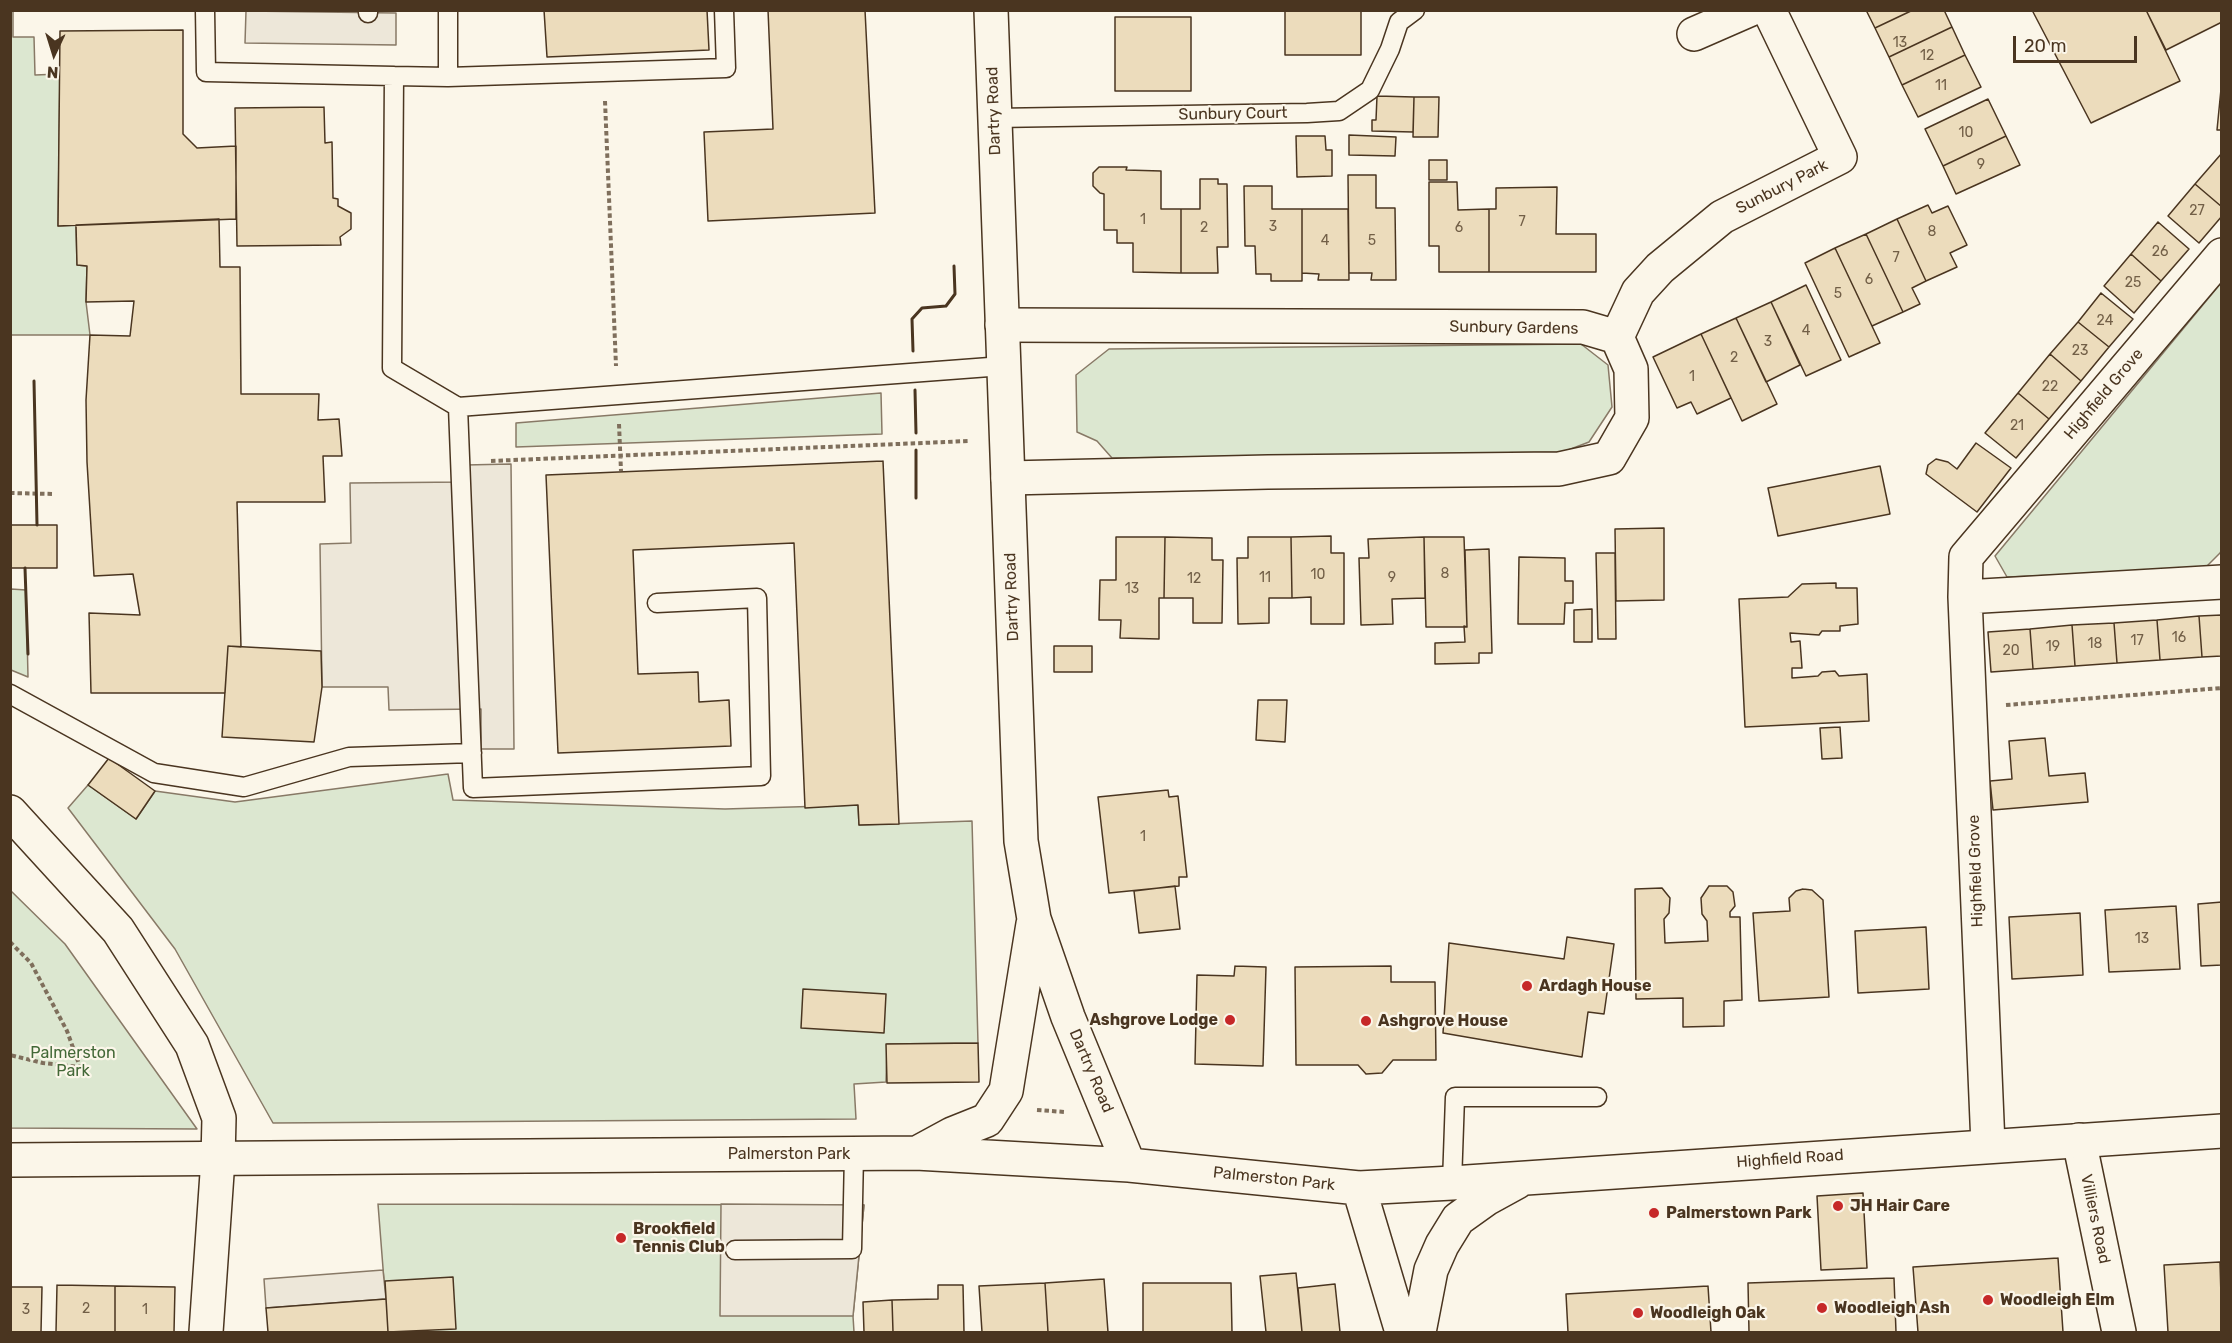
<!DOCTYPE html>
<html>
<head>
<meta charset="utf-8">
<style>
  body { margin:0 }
  #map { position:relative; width:2232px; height:1343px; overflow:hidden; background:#fbf6e9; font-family:Rubik,sans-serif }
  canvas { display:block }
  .frame { position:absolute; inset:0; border:12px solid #4a3520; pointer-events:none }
  .north { position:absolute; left:24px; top:24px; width:60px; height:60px; -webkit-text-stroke:4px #fbf6e9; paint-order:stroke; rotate:184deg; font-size:16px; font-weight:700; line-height:24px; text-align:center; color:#4a3520 }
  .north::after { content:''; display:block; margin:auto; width:21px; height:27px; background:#4a3520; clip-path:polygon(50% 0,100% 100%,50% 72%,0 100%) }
  .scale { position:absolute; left:2013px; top:36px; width:124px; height:27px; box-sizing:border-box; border:3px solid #4a3520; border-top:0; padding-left:8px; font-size:18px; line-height:21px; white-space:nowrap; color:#4a3520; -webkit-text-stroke:4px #fbf6e9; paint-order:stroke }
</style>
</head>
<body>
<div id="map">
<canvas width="2232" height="1343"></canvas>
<div class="frame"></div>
<div class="north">N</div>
<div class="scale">20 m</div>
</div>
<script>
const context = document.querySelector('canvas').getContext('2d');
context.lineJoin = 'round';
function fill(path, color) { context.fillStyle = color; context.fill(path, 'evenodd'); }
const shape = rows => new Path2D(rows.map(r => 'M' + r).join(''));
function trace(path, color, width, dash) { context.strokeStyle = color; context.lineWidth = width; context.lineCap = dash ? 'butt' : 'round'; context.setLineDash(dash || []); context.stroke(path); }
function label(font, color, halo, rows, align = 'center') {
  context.font = font + ' Rubik,sans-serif'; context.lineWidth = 4.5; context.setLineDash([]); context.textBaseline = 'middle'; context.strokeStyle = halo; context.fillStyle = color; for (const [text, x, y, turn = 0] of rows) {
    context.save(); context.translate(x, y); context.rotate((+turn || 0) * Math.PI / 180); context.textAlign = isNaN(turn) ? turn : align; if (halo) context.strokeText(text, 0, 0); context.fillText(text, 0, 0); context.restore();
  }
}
const green = shape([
  [13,10,13,37,34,37,35,75,60,74,58,226,76,225,77,265,87,266,86,302,90,335,11,335,10,11,13,10],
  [2221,283,2222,549,2220,553,2204,569,2007,577,1995,556,2221,283],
  [1581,344,1608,365,1612,407,1589,442,1563,452,1112,458,1097,441,1077,432,1076,375,1109,349,1581,344],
  [881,393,882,434,516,447,516,423,881,393],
  [11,589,26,590,28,677,11,670,11,589],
  [448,774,453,800,725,809,858,805,859,825,972,821,978,1043,887,1044,886,1082,854,1084,856,1119,273,1123,175,949,68,808,88,785,136,819,155,791,235,802,448,774],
  [10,890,65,944,197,1129,11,1128,10,890],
  [378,1204,864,1205,853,1316,854,1332,388,1332,378,1204]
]);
fill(green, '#dce7d0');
trace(green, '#887966', 1.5);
const parking = shape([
  [246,11,396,13,396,45,245,43,246,11],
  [511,464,514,749,481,749,481,709,389,710,388,687,322,687,320,544,351,543,350,483,465,482,465,465,511,464],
  [721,1204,864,1205,853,1316,720,1316,721,1204],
  [383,1270,386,1299,266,1308,264,1279,383,1270]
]);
fill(parking, '#ede7d9');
trace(parking, '#887966', 1.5);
const building = shape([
  [544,10,707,10,709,50,547,57,544,10],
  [768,10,865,10,875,213,708,221,704,132,773,129,768,10],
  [1285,10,1361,10,1361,55,1285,55,1285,10],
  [1866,10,1913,10,1875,28,1866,10],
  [1913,10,1944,10,1952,27,1889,57,1875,28,1913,10],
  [2032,10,2146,10,2180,81,2091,123,2032,10],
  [2146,10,2222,10,2222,22,2166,50,2146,10],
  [1115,17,1191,17,1191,91,1115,91,1115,17],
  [1952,27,1965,55,1902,85,1889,57,1952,27],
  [183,30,183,134,197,148,236,146,236,219,58,226,60,31,183,30],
  [1965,55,1981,87,1918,117,1902,85,1965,55],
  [2222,79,2222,130,2217,130,2222,79],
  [1377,96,1414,97,1413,132,1372,131,1372,120,1376,120,1377,96],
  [1414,97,1439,97,1438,137,1413,137,1414,97],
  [1988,99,2006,136,1943,166,1925,129,1988,99],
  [324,107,325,143,332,142,333,198,338,199,338,206,351,213,351,229,340,237,341,245,237,246,235,108,324,107],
  [1349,135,1396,137,1395,156,1349,155,1349,135],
  [1296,136,1325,136,1326,150,1332,150,1332,176,1297,177,1296,136],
  [2006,136,2020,165,1956,194,1943,166,2006,136],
  [2222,153,2222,207,2195,184,2222,153],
  [1429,160,1447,160,1447,180,1429,180,1429,160],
  [1099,167,1127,167,1126,170,1161,171,1161,209,1181,209,1181,273,1133,272,1133,243,1117,243,1117,230,1104,230,1104,194,1100,193,1093,186,1093,173,1099,167],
  [1348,175,1376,175,1376,208,1395,208,1396,280,1371,280,1372,273,1349,273,1348,175],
  [1200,179,1218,179,1218,184,1227,184,1228,247,1217,247,1218,273,1181,273,1181,209,1200,209,1200,179],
  [1429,182,1457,182,1458,210,1489,209,1489,272,1439,272,1439,246,1429,246,1429,182],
  [2195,184,2222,207,2222,216,2199,243,2168,216,2195,184],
  [1244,186,1272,186,1272,209,1302,209,1302,281,1271,281,1271,274,1256,274,1255,246,1245,246,1244,186],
  [1557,187,1556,234,1596,234,1596,272,1489,272,1489,209,1496,209,1496,188,1557,187],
  [1928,205,1932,213,1948,206,1967,245,1950,253,1957,267,1926,281,1897,219,1928,205],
  [1302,209,1348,209,1349,280,1318,280,1319,274,1302,273,1302,209],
  [219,219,220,267,240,267,241,394,319,394,318,420,339,419,342,456,323,456,325,502,237,502,241,647,228,646,225,693,91,693,89,613,140,615,133,574,94,576,87,462,86,400,90,335,130,336,134,301,86,302,87,266,77,265,76,225,219,219],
  [1897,219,1926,281,1912,288,1920,304,1903,312,1866,234,1897,219],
  [2158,222,2189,249,2161,281,2131,254,2158,222],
  [1866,234,1903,312,1872,326,1835,248,1866,234],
  [1835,248,1880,343,1849,357,1805,263,1835,248],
  [2131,254,2161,281,2134,313,2104,286,2131,254],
  [1806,285,1841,360,1806,376,1771,302,1806,285],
  [2101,293,2133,319,2109,347,2078,322,2101,293],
  [1771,302,1800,365,1766,382,1736,318,1771,302],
  [1736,318,1777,404,1742,421,1701,334,1736,318],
  [2078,322,2109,347,2081,381,2050,354,2078,322],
  [1701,334,1731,398,1697,414,1691,402,1677,408,1653,357,1701,334],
  [2050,354,2081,381,2049,419,2018,393,2050,354],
  [2018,393,2049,419,2016,458,1985,433,2018,393],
  [1976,443,2011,468,1977,512,1926,474,1928,465,1936,459,1948,462,1957,469,1976,443],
  [883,461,899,824,859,825,858,805,805,808,794,543,633,550,638,674,698,672,699,702,729,700,731,746,558,753,546,475,883,461],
  [1880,466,1890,514,1778,536,1768,488,1880,466],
  [10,525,57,525,57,568,10,568,10,525],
  [1664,528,1664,600,1616,601,1615,529,1664,528],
  [1331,536,1331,553,1344,553,1344,624,1311,624,1311,597,1292,598,1291,537,1331,536],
  [1116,537,1165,537,1164,598,1159,598,1159,639,1120,638,1121,620,1099,620,1100,580,1116,580,1116,537],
  [1165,537,1212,538,1212,560,1223,560,1222,623,1193,623,1193,598,1164,598,1165,537],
  [1248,537,1291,537,1292,598,1269,598,1269,623,1238,624,1237,558,1248,558,1248,537],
  [1424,537,1464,537,1467,627,1426,627,1424,537],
  [1424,537,1425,598,1392,599,1393,624,1361,625,1359,558,1369,558,1368,539,1424,537],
  [1489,549,1492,653,1479,653,1479,663,1435,664,1435,643,1465,642,1464,626,1467,627,1465,550,1489,549],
  [1596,553,1615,553,1616,639,1598,639,1596,553],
  [1519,557,1565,558,1565,581,1573,581,1573,603,1565,603,1564,624,1518,624,1519,557],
  [1836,583,1836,588,1857,588,1858,624,1840,626,1840,631,1822,631,1819,635,1790,633,1791,642,1800,641,1802,668,1792,668,1792,678,1818,676,1822,672,1835,671,1839,676,1867,674,1869,721,1745,727,1739,599,1788,597,1802,584,1836,583],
  [1592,609,1592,642,1574,642,1574,610,1592,609],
  [2222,615,2222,656,2202,657,2199,616,2222,615],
  [2199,616,2202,657,2160,660,2157,620,2199,616],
  [2157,620,2160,660,2117,663,2114,623,2157,620],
  [2114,623,2117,663,2075,666,2072,625,2114,623],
  [2072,625,2075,666,2033,669,2030,629,2072,625],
  [2030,629,2033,669,1991,672,1988,632,2030,629],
  [228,646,321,651,322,687,314,742,222,737,228,646],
  [1054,646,1092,646,1092,672,1054,672,1054,646],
  [1258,700,1287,700,1285,742,1256,740,1258,700],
  [1840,727,1842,758,1822,759,1820,728,1840,727],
  [2045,738,2049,776,2085,773,2088,802,1993,810,1990,781,2012,779,2009,741,2045,738],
  [109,758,155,791,136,819,88,785,109,758],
  [1168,790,1169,797,1178,796,1187,877,1179,877,1179,886,1109,893,1098,797,1168,790],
  [1175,886,1180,929,1139,933,1134,891,1175,886],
  [1709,886,1727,886,1733,892,1735,906,1730,912,1730,917,1740,917,1742,1000,1724,1001,1724,1026,1683,1027,1683,998,1636,999,1635,889,1662,888,1670,898,1669,913,1664,919,1665,943,1708,941,1707,921,1702,914,1701,898,1709,886],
  [1803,889,1812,890,1823,900,1829,997,1759,1001,1753,913,1790,911,1789,898,1796,891,1803,889],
  [2222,902,2222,965,2201,966,2198,904,2222,902],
  [2176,906,2180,969,2109,972,2105,910,2176,906],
  [2080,913,2083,975,2012,979,2009,917,2080,913],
  [1926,927,1929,989,1858,993,1855,931,1926,927],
  [1567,937,1614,944,1604,1014,1588,1012,1582,1057,1443,1033,1449,943,1564,959,1567,937],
  [1235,966,1266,967,1263,1066,1195,1064,1197,975,1234,976,1235,966],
  [1391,966,1391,982,1435,982,1436,1060,1393,1060,1382,1073,1366,1074,1358,1065,1296,1065,1295,967,1391,966],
  [803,989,886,994,884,1033,801,1028,803,989],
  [978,1043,979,1082,887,1083,886,1044,978,1043],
  [1863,1193,1867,1268,1821,1270,1817,1196,1863,1193],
  [2058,1258,2063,1332,1918,1332,1913,1267,2058,1258],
  [2220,1262,2222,1332,2168,1332,2164,1265,2220,1262],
  [1296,1273,1302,1332,1266,1332,1260,1276,1296,1273],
  [453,1277,456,1329,388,1332,385,1281,453,1277],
  [1894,1278,1896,1332,1749,1332,1748,1283,1894,1278],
  [1104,1279,1108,1332,1048,1332,1045,1283,1104,1279],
  [1045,1283,1048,1332,982,1332,979,1286,1045,1283],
  [1143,1283,1231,1283,1232,1332,1143,1332,1143,1283],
  [1335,1284,1340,1332,1302,1332,1298,1288,1335,1284],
  [57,1285,115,1286,115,1332,56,1332,57,1285],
  [938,1285,963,1285,964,1332,893,1332,892,1300,938,1299,938,1285],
  [115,1286,175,1287,174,1332,115,1332,115,1286],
  [1708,1286,1711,1332,1568,1332,1566,1294,1708,1286],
  [10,1287,42,1287,41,1332,10,1332,10,1287],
  [386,1299,388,1332,268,1332,266,1308,386,1299],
  [892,1300,893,1332,864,1332,863,1302,892,1300]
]);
fill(building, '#ecdcbc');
trace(building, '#4a3520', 1.5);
const lane = shape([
  [205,10,206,72,394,76,392,368,458,407,473,788,761,776,757,598,657,603],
  [368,13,368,10],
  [394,76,448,77,448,10],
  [448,77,726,68,724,10],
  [995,118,1307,113,1339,111,1370,90,1390,49,1399,22,1415,10],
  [458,407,1003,366],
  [10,694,154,773,244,787,349,757,472,753],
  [1452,1183,1455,1097,1597,1097],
  [735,1250,852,1249,854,1154]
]);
const street = shape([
  [1694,34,1749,10],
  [1002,325,1583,327,1617,337,1631,369,1632,418,1609,458,1559,469,1268,472,1008,478],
  [1617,337,1638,292,1660,268,1722,217,1840,157,1769,10],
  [1965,597,2222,582],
  [10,812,118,930,192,1045,219,1118,218,1159,206,1332],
  [2079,1140,2119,1332],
  [1988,1145,1965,597,1966,557,2222,255]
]);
const secondary = shape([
  [991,10,1021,841,1034,919,1068,1017,1129,1165],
  [917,1153,952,1134,987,1120,1006,1091,1033,924],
  [10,1160,916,1153,1129,1165,1359,1188,1452,1183,2222,1131],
  [1359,1188,1402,1332],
  [1419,1332,1431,1270,1442,1245,1458,1219,1486,1199,1517,1182]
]);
trace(lane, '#4a3520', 21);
trace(street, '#4a3520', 36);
trace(secondary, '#4a3520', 36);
trace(shape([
  [605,101,616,366],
  [619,424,621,471],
  [491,461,969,441],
  [10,493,53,494],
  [2006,705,2222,688],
  [10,942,31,963,67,1031,80,1067,43,1063,10,1055],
  [1037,1110,1065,1112]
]), '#7f6f5c', 4, [4.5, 3]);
trace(lane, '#fbf6e9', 18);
trace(street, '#fbf6e9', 33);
trace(secondary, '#fbf6e9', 33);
trace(shape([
  [913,351,912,319,922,308,946,306,955,294,954,266],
  [34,381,37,525],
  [915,390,916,433],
  [916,498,916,450],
  [25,568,28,654]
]), '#4a3520', 3);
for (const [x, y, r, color] of [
  [1527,986,6,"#c62828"],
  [1230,1020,6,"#c62828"],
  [1366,1021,6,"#c62828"],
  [1838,1206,6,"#c62828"],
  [1654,1213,6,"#c62828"],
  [621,1238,6,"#c62828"],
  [1988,1300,6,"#c62828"],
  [1822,1308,6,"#c62828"],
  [1638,1313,6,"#c62828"]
]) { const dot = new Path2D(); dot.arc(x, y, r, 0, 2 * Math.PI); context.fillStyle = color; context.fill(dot); trace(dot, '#fbf6e9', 2); }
label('14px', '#725f47', null, [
  ["13",1900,43],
  ["12",1927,56],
  ["11",1941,86],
  ["10",1966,133],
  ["9",1981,165],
  ["27",2197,211],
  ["1",1143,220],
  ["7",1522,222],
  ["3",1273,227],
  ["2",1204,228],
  ["6",1459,228],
  ["8",1932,232],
  ["4",1325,241],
  ["5",1372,241],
  ["26",2160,252],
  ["7",1896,258],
  ["6",1869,280],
  ["25",2133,283],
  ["5",1838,294],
  ["24",2105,321],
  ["4",1806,331],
  ["3",1768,342],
  ["23",2080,351],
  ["2",1734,358],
  ["1",1692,377],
  ["22",2050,387],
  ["21",2017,426],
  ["8",1445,574],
  ["10",1318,575],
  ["11",1265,578],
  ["9",1392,578],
  ["12",1194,579],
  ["13",1132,589],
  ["16",2179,638],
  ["17",2137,641],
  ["18",2095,644],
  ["19",2053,647],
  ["20",2011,651],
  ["1",1143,837],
  ["13",2142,939],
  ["2",86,1309],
  ["3",26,1310],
  ["1",145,1310]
]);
label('16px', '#4a3520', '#fbf6e9', [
  ["Dartry Road",994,111,-92],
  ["Sunbury Court",1233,114,-1],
  ["Sunbury Park",1782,187,-27],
  ["Sunbury Gardens",1514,328,1],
  ["Highfield Grove",2104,394,-50],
  ["Dartry Road",1012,597,-92],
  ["Highfield Grove",1976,871,-92],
  ["Dartry Road",1091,1071,67],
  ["Palmerston Park",789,1154],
  ["Highfield Road",1790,1159,-4],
  ["Palmerston Park",1274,1179,6],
  ["Villiers Road",2095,1219,78]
]);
label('bold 16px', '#4a3520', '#fbf6e9', [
  ["Ardagh House",1539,986],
  ["Ashgrove Lodge",1218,1020,"right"],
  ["Ashgrove House",1378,1021],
  ["JH Hair Care",1850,1206],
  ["Palmerstown Park",1666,1213],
  ["Brookfield",633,1229],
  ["Tennis Club",633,1247],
  ["Woodleigh Elm",2000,1300],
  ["Woodleigh Ash",1834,1308],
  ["Woodleigh Oak",1650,1313]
], 'left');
label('16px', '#436837', '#fbf6e9', [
  ["Palmerston",73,1053],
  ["Park",73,1071]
]);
</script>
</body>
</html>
